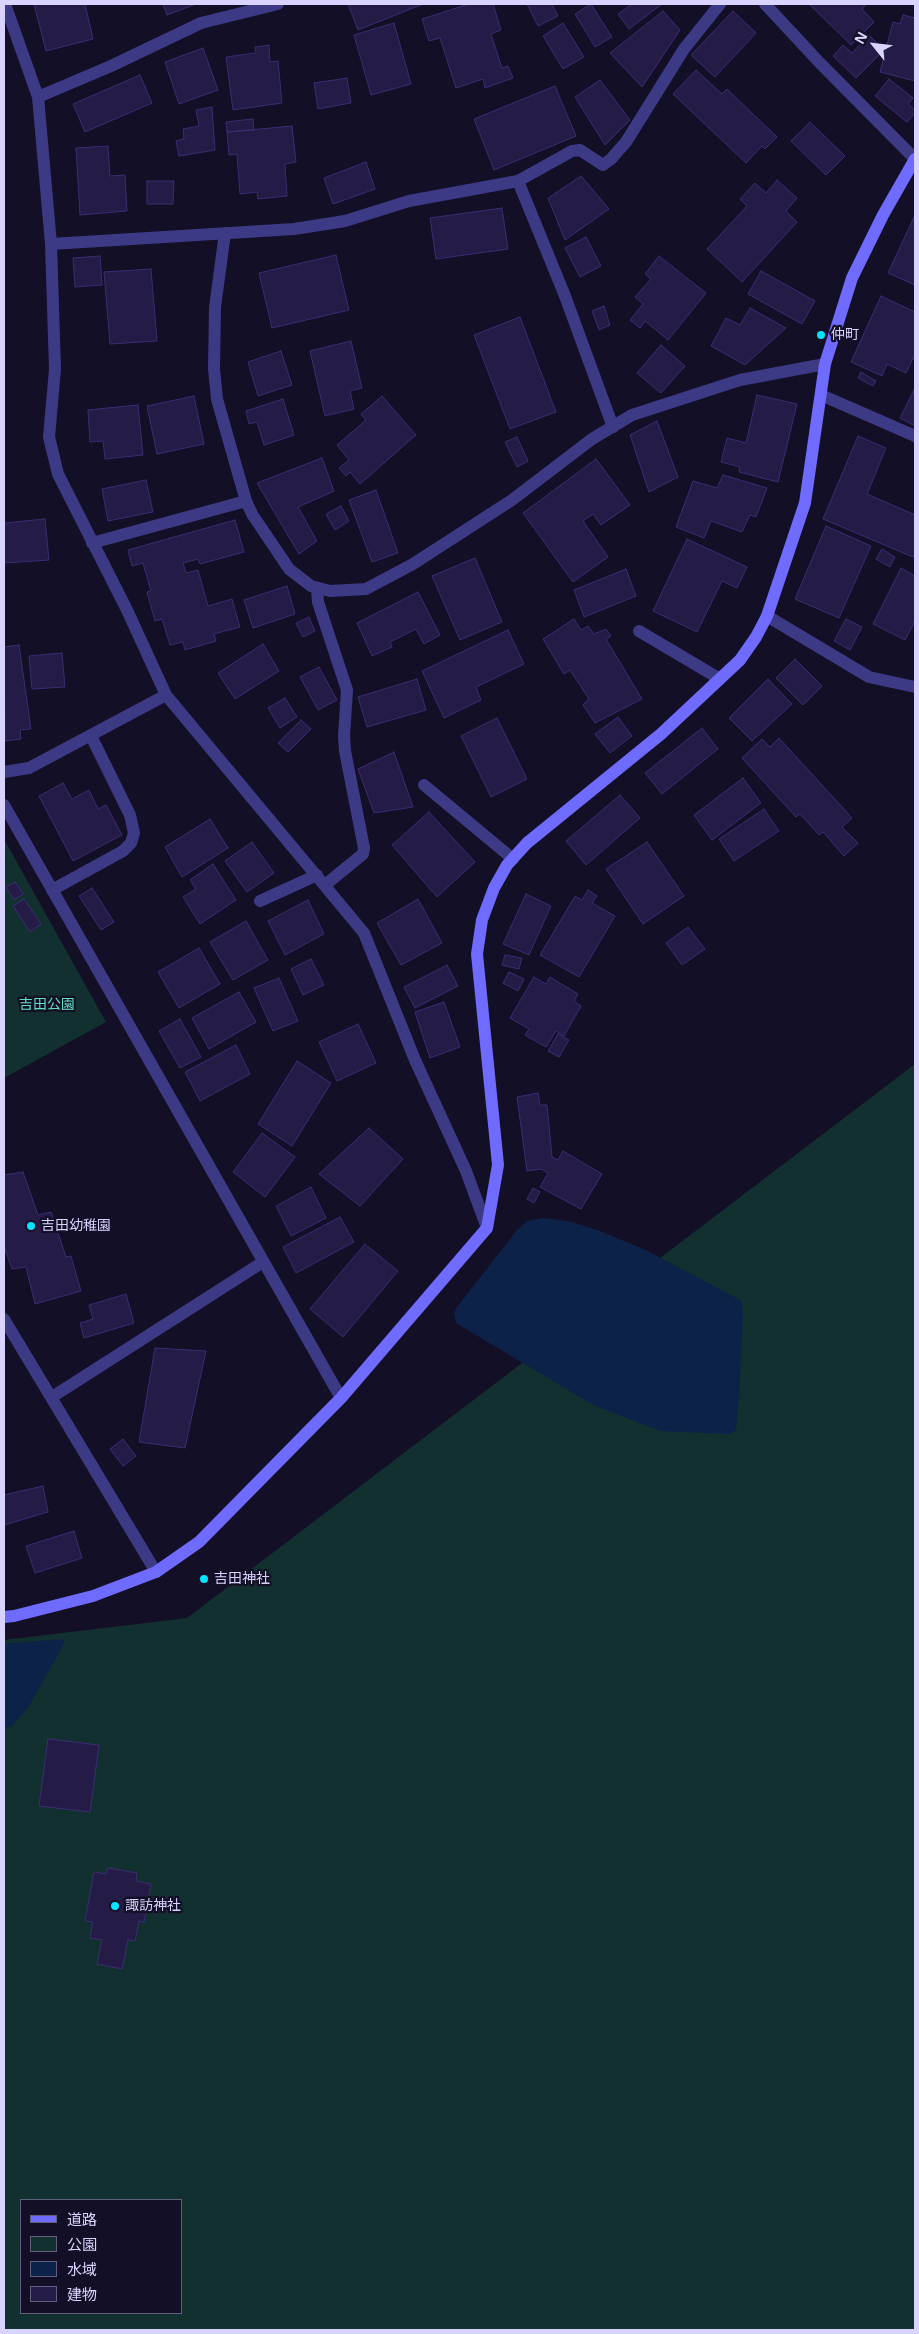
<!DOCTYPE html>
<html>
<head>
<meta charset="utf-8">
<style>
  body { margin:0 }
  #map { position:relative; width:919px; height:2334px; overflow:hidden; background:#130f26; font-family:"Noto Sans","Noto Sans JP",sans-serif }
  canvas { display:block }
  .frame { position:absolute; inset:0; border:5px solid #d9d4ff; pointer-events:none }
  .legend { position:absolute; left:20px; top:2199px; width:162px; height:115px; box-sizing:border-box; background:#130f26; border:1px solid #625e7d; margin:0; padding:6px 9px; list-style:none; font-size:15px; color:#d9d4ff }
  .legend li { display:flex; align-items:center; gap:10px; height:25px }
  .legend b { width:25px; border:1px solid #625e7d }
  .north { position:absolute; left:849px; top:20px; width:50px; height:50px; -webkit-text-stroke:4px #130f26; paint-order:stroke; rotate:299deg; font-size:14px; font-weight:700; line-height:20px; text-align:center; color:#d9d4ff }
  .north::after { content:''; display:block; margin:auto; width:18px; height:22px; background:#d9d4ff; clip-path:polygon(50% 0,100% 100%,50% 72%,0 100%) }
</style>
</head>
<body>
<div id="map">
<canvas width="919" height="2334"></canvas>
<div class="frame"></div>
<ul class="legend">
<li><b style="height:6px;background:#6f6bff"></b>道路</li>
<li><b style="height:14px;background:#12302f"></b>公園</li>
<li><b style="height:14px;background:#0c2248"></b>水域</li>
<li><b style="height:14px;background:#241b47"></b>建物</li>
</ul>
<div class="north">N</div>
</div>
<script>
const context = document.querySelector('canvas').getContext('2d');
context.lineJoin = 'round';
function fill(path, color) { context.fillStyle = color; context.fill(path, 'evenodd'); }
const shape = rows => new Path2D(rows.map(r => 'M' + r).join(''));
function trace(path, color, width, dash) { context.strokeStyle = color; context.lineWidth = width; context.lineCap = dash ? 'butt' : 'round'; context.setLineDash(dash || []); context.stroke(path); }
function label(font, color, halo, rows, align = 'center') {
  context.font = font + ' "Noto Sans","Noto Sans JP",sans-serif'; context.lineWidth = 4.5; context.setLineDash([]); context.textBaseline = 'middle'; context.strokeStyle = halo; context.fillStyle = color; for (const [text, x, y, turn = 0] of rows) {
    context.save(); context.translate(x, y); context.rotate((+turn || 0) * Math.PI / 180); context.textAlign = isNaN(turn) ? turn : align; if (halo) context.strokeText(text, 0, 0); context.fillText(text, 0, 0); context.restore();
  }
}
fill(shape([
  [4,839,106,1022,4,1078],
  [915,1064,915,2330,4,2330,4,1640,187,1618],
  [21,2200,181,2200,181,2313,21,2313]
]), '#12302f');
fill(shape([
  [544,1218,568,1221,597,1230,646,1250,742,1301,743,1316,739,1398,736,1430,730,1434,660,1431,593,1405,456,1323,454,1312,457,1307,517,1230,527,1221],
  [63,1639,65,1642,29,1706,12,1726,4,1728,4,1644]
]), '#0c2248');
const building = shape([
  [34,4,85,4,93,39,46,51,34,4],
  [163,4,196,4,167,15,163,4],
  [348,4,423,4,358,30,348,4],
  [469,4,493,4,501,30,491,34,502,68,508,66,513,78,485,88,483,79,456,88,440,38,429,41,422,19,469,4],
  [527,4,552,4,558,16,538,26,527,4],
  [591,4,612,37,595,47,575,14,591,4],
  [632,4,662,4,629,29,618,14,632,4],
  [809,4,867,4,862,9,874,22,851,45,809,4],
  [663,11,680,30,642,87,610,53,663,11],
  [733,11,756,33,715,77,691,55,733,11],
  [903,15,915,18,915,81,880,72,893,22,900,24,903,15],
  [394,23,411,84,371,95,354,35,394,23],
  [563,23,584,57,563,69,543,36,563,23],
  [869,35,884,50,856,78,833,56,843,45,852,53,869,35],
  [269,45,270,62,278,61,282,103,233,110,226,57,256,53,255,47,269,45],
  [203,48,218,90,179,104,165,62,203,48],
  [696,70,722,94,727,89,777,137,765,149,762,146,746,163,673,94,696,70],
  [140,75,152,103,85,132,73,104,140,75],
  [347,78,351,103,318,109,314,83,347,78],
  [889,79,913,98,908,104,915,110,915,113,907,122,875,96,889,79],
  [600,80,630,120,605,145,575,97,600,80],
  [555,86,576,136,494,170,474,119,555,86],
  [212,107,215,150,179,156,176,141,184,139,183,129,199,126,196,110,212,107],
  [253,119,254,130,227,132,226,122,253,119],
  [810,122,845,156,826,175,791,141,810,122],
  [292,126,296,162,285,164,287,196,258,199,257,192,240,194,237,154,229,155,227,132,292,126],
  [108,146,110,176,125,175,127,211,80,215,76,148,108,146],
  [366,162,375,189,333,204,324,178,366,162],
  [581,176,609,209,565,240,548,198,581,176],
  [777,180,797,198,786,211,797,222,742,282,707,249,747,206,740,199,755,183,766,193,777,180],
  [147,181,174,181,173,204,147,204,147,181],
  [502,208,508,249,436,259,430,218,502,208],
  [915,215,915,285,888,273,915,215],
  [586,237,601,266,580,277,565,248,586,237],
  [336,255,349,310,272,328,259,273,336,255],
  [100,256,102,285,75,287,73,258,100,256],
  [659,256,706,293,668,340,645,321,640,328,630,320,643,304,635,297,651,279,645,274,659,256],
  [151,269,157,341,110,344,104,272,151,269],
  [761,271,815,301,802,324,748,294,761,271],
  [881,296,915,312,915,354,906,373,887,364,882,376,851,362,881,296],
  [604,306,610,325,599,330,592,311,604,306],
  [750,308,786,328,745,365,711,346,726,318,740,325,750,308],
  [520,317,556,412,510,429,474,335,520,317],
  [351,341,362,388,350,391,354,409,325,416,310,351,351,341],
  [661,345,685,366,661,393,637,373,661,345],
  [281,351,292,385,258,396,248,362,281,351],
  [861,372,876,381,873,386,858,378,861,372],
  [915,388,915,426,900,418,915,388],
  [757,395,797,404,778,482,739,472,740,467,721,462,727,438,746,443,757,395],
  [194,396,204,444,157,454,147,406,194,396],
  [382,396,416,435,360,484,350,472,346,476,339,468,349,460,337,445,366,420,361,414,382,396],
  [283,399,294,435,264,445,257,422,249,424,246,411,283,399],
  [138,405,143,455,105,459,103,441,90,442,88,410,138,405],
  [657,421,678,477,649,492,630,435,657,421],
  [858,436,886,448,867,494,915,515,915,553,913,557,823,519,858,436],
  [517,437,528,461,517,467,505,442,517,437],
  [322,458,334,491,298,507,317,541,299,554,257,483,322,458],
  [596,459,630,505,601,525,593,514,583,521,608,557,573,582,523,513,596,459],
  [723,475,767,488,756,517,750,515,742,532,711,521,704,538,676,527,693,481,717,488,723,475],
  [146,480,153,512,108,521,102,489,146,480],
  [376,490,398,553,372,562,349,500,376,490],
  [341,506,349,521,335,530,326,514,341,506],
  [45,519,49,560,4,563,4,523,45,519],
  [235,520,244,552,200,564,198,559,183,563,186,573,198,570,208,606,232,599,240,627,214,634,216,641,185,650,183,642,170,645,162,619,155,621,147,592,151,591,143,563,132,566,128,550,235,520],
  [826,526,871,546,839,618,795,599,826,526],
  [687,539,747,567,737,588,722,581,697,632,653,611,687,539],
  [882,549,895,557,890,567,876,559,882,549],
  [475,558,502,622,460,640,432,576,475,558],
  [901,568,915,576,915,621,905,640,873,624,901,568],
  [626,569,636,596,584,617,574,590,626,569],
  [287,586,295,614,253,628,244,600,287,586],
  [418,592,440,635,424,644,416,629,390,642,392,647,372,656,357,623,418,592],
  [309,617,315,631,303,637,296,623,309,617],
  [574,619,581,630,588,626,594,634,606,629,611,636,606,639,642,699,595,723,583,705,589,699,570,670,564,674,543,639,574,619],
  [846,619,862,627,850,650,834,641,846,619],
  [508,630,524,664,476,687,481,700,444,718,422,671,508,630],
  [263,644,279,671,235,699,218,673,263,644],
  [19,645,31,729,20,730,21,739,5,741,4,647,19,645],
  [62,653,65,687,32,689,29,656,62,653],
  [795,659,822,686,803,705,776,678,795,659],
  [319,667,337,700,318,710,300,677,319,667],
  [417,679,426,710,367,727,358,697,417,679],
  [768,679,792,704,752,741,729,718,768,679],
  [285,698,297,717,280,728,268,708,285,698],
  [618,717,632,736,610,753,595,734,618,717],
  [497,718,527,779,491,797,461,736,497,718],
  [301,720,311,729,288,752,278,743,301,720],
  [702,728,718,749,662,794,645,773,702,728],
  [779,738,852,818,842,827,858,843,844,856,823,832,819,835,800,814,796,817,742,758,762,739,770,747,779,738],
  [394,752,413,807,374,813,358,769,394,752],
  [743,778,761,803,712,840,694,815,743,778],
  [63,783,72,799,89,790,98,809,106,805,122,835,73,861,39,796,63,783],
  [620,795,640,818,586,865,566,841,620,795],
  [764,809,779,831,734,861,719,839,764,809],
  [429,812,475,862,437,897,392,845,429,812],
  [210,819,228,848,182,877,165,847,210,819],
  [252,842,274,873,247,892,225,861,252,842],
  [647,842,684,896,643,924,606,869,647,842],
  [213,864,236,900,200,924,183,897,196,889,190,880,213,864],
  [15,882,23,894,14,900,6,887,15,882],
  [92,888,114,922,101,930,79,896,92,888],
  [588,890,597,896,592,903,615,916,579,977,540,955,575,896,582,900,588,890],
  [526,894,551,906,529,955,503,944,526,894],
  [24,899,41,924,30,932,13,906,24,899],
  [418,899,442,943,401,965,377,923,418,899],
  [308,900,324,934,285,955,268,921,308,900],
  [246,921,268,960,233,980,210,942,246,921],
  [688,927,705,949,682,965,666,943,688,927],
  [199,948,220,984,179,1008,158,972,199,948],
  [505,955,522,958,519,969,502,965,505,955],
  [311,959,324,985,303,995,291,969,311,959],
  [447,965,458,986,415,1008,404,987,447,965],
  [509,972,524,979,518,991,503,983,509,972],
  [534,977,546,984,550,977,578,994,574,1001,581,1006,564,1036,556,1031,546,1047,525,1035,529,1029,510,1018,534,977],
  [279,978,298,1021,273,1031,254,988,279,978],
  [239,992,256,1022,209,1049,192,1018,239,992],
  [444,1002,460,1047,430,1058,415,1012,444,1002],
  [180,1019,201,1057,180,1068,159,1031,180,1019],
  [358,1024,376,1063,337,1081,319,1042,358,1024],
  [558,1034,569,1040,559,1057,548,1051,558,1034],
  [236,1045,250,1074,200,1101,185,1072,236,1045],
  [297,1061,331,1083,292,1146,258,1124,297,1061],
  [538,1093,540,1105,547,1105,552,1157,558,1160,563,1151,602,1174,581,1209,540,1187,548,1173,541,1169,527,1171,517,1097,538,1093],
  [369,1128,403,1159,360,1206,319,1174,369,1128],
  [262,1133,295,1157,265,1197,233,1172,262,1133],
  [23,1172,38,1215,51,1212,66,1257,71,1256,81,1291,35,1304,26,1267,12,1269,4,1246,4,1175,23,1172],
  [311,1187,326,1218,291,1236,276,1206,311,1187],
  [533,1188,540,1192,534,1203,527,1199,533,1188],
  [340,1217,354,1242,296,1273,283,1247,340,1217],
  [365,1244,398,1271,343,1337,310,1309,365,1244],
  [126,1294,134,1323,84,1338,80,1323,93,1319,89,1305,126,1294],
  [155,1348,206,1351,185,1448,139,1442,155,1348],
  [123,1439,136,1456,123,1466,110,1449,123,1439],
  [43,1486,48,1512,4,1525,4,1495,43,1486],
  [74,1531,82,1558,35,1573,26,1546,74,1531],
  [48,1739,99,1745,90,1812,39,1806,48,1739],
  [108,1868,137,1873,136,1881,151,1884,144,1922,139,1921,135,1941,128,1940,122,1969,97,1964,102,1940,90,1938,93,1922,85,1921,94,1872,106,1874,108,1868]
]);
fill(building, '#241b47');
trace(building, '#3b2d73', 1);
trace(shape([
  [613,427,565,296,518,181,572,151,580,150,603,165,611,159,626,142,684,49,720,4],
  [317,588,318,602,347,690,344,736,345,751,364,848,363,854,325,885],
  [639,631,720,679],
  [424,785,513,859],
  [52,890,123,851,131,843,134,833,130,815,91,736],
  [260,901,317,875],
  [52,1397,263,1262]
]), '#3d3a85', 12);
trace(shape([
  [5,4,38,97,51,244,55,369,49,437,58,474,127,610,166,695,364,933,415,1060,466,1171,487,1228],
  [765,4,819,62,915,159],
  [38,97,111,66,201,23,278,4],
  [225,233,215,307,214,369,217,399,246,501],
  [51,244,294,229,345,221,409,201,518,181],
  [821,395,915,436],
  [92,543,246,501,252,514,289,569,311,586,330,591,366,589,413,564,512,500,592,439,632,415,740,380,825,364],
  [767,616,869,677,915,687],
  [4,772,29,768,166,695],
  [4,805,341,1398],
  [4,1319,156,1572]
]), '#3d3a85', 12);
trace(shape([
  [4,1617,14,1616,93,1596,156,1572,199,1542,341,1398,487,1228,498,1165,477,954,482,920,494,888,507,865,527,843,661,734,740,660,756,637,767,616,805,503,825,364,852,278,883,215,915,159]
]), '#6f6bff', 12);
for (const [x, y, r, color] of [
  [821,335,5,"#00e5ff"],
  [31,1226,5,"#00e5ff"],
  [204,1579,5,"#00e5ff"],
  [115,1906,5,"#00e5ff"]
]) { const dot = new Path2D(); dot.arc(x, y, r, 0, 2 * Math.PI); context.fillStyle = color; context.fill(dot); trace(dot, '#130f26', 2); }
label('14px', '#d9d4ff', '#130f26', [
  ["仲町",831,335],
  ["吉田幼稚園",41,1226],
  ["吉田神社",214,1579],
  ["諏訪神社",125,1906]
], 'left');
label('14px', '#5fe0c0', '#130f26', [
  ["吉田公園",47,1005]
]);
</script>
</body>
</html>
